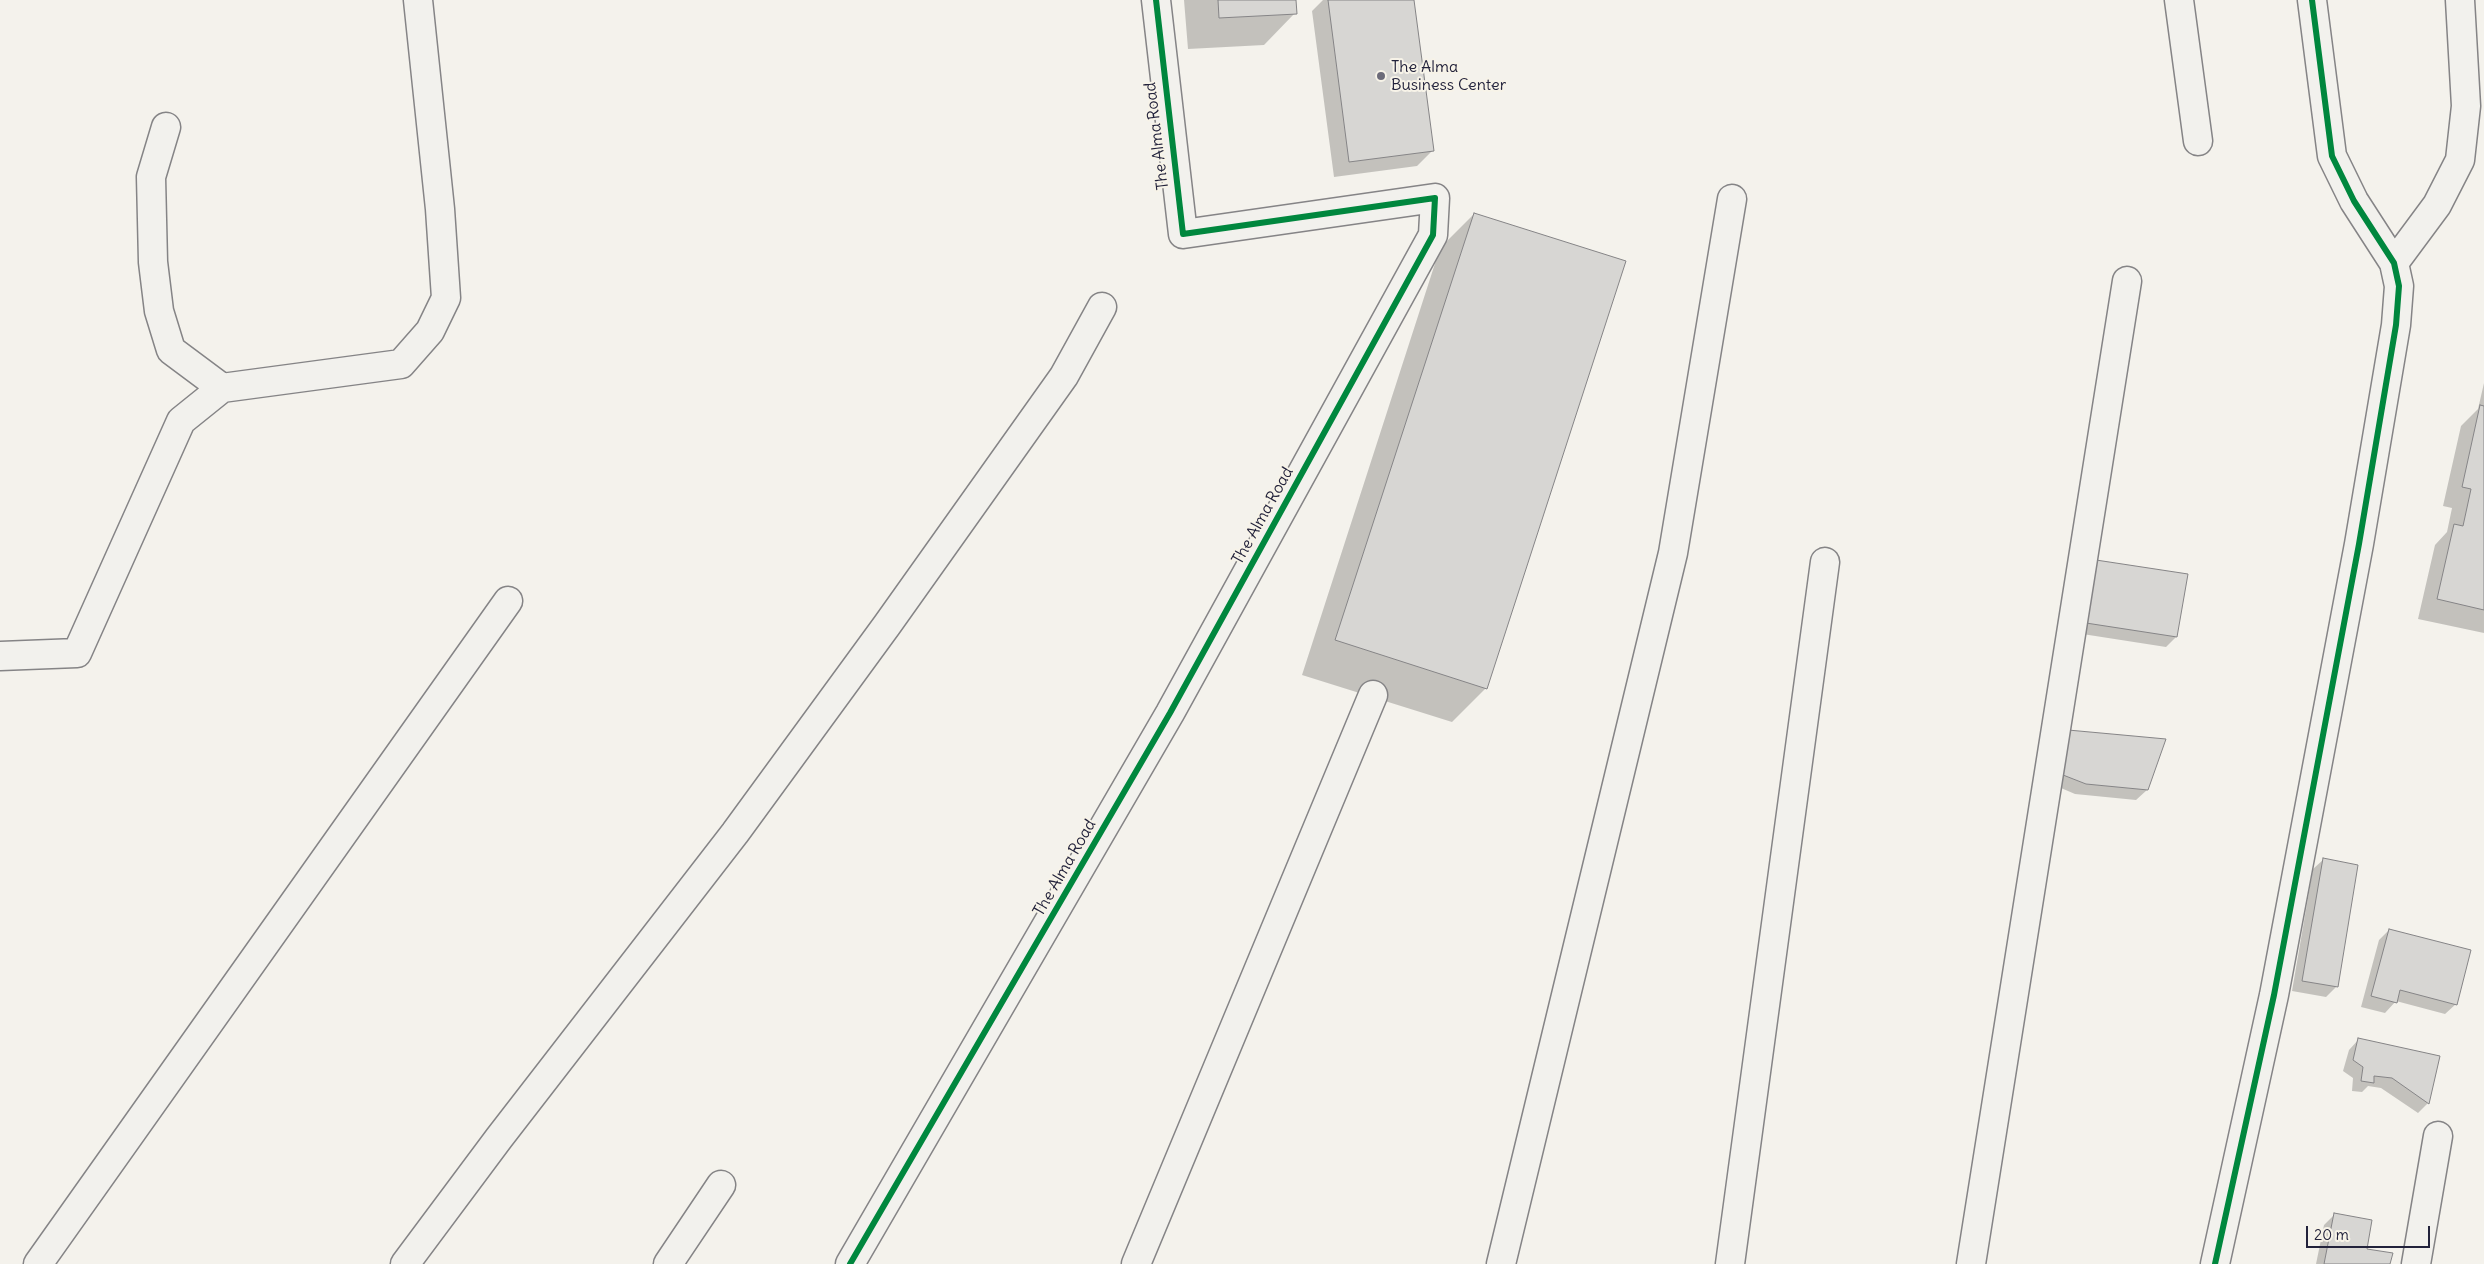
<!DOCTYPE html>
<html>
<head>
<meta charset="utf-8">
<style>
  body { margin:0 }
  #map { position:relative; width:2484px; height:1264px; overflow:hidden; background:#f4f2ec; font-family:Delius,sans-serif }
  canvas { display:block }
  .scale { position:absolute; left:2306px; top:1226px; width:124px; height:22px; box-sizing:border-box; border:2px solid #22223b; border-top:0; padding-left:6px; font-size:15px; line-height:18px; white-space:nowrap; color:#22223b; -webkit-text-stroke:4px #f7f3e8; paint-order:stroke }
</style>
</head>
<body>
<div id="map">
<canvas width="2484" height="1264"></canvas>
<div class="scale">20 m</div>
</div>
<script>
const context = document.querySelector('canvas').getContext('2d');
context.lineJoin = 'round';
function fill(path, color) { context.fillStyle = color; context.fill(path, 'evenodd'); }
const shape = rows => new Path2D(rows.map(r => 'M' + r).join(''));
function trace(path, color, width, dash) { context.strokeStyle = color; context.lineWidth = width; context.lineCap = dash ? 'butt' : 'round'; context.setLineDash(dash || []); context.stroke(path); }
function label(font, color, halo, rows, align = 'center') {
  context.font = font + ' Delius,sans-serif'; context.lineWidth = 4; context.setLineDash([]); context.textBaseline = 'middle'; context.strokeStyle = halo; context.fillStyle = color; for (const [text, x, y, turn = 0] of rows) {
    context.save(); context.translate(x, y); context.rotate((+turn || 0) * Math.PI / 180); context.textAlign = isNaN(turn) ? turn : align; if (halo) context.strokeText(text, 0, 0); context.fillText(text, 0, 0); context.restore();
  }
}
fill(shape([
  [1184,0,1295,0,1295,13,1264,45,1188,49],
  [1323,0,1413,0,1432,151,1417,166,1334,177,1312,11],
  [1474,214,1486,688,1452,722,1302,675,1440,248],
  [2484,383,2484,633,2418,619,2435,545,2447,532,2452,508,2443,506,2461,426,2478,409],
  [2086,572,2176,637,2166,647,2076,633],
  [2058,742,2147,790,2136,800,2075,794,2054,785],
  [2324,859,2336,987,2326,997,2292,991,2313,869],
  [2389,930,2456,1004,2445,1014,2396,1001,2385,1013,2361,1007,2379,940],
  [2359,1039,2428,1103,2418,1113,2381,1088,2368,1086,2362,1092,2352,1091,2353,1078,2343,1071,2349,1050],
  [2334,1215,2365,1250,2389,1264,2316,1264,2324,1225]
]), '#0003');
const building = shape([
  [1218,0,1296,0,1297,14,1219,18,1218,0],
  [1328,0,1414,0,1434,151,1349,162,1328,0],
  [1474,213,1626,261,1487,689,1335,640,1474,213],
  [2480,405,2484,406,2484,610,2437,599,2454,524,2463,526,2471,489,2462,487,2480,405],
  [2096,560,2188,574,2177,637,2086,623,2096,560],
  [2068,730,2166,739,2148,790,2086,784,2063,775,2068,730],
  [2323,858,2358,865,2338,987,2302,981,2323,858],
  [2389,929,2471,950,2457,1005,2400,990,2397,1003,2371,996,2389,929],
  [2358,1038,2440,1056,2429,1104,2392,1078,2374,1076,2374,1083,2361,1081,2363,1067,2353,1060,2358,1038],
  [2334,1213,2372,1220,2367,1249,2393,1253,2390,1264,2324,1264,2334,1213]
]);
fill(building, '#d7d6d3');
trace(building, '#858486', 1);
const minor = shape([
  [2179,0,2198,141],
  [166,127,151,177,153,262,159,311,171,350,222,388,401,364,430,331,446,298,440,209,418,0],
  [2394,263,2437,205,2460,160,2466,106,2460,0],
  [0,656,77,653,181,421,222,388],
  [38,1264,508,601],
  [405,1264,499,1138,735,833,887,625,1064,376,1102,307],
  [668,1264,721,1185],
  [850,1264,1170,713,1433,235,1435,198,1183,234,1156,0],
  [1136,1264,1373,695],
  [1501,1264,1673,553,1732,199],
  [1730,1264,1825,562],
  [1971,1264,2127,281],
  [2215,1264,2274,995,2359,544,2396,325,2399,286,2394,263,2354,201,2332,156,2312,0],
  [2416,1264,2438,1136]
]);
trace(minor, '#858486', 31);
trace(minor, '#f2f1ed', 28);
trace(shape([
  [850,1264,1170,713,1433,235,1435,198,1183,234,1156,0],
  [2215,1264,2274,995,2359,544,2396,325,2399,286,2394,263,2354,201,2332,156,2312,0]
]), '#00873e', 6);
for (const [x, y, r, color] of [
  [1381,76,5,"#6c6b79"]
]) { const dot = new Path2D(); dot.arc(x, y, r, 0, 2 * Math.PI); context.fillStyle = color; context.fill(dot); trace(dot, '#f7f3e8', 2); }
label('16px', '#22223b', '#f7f3e8', [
  ["The Alma",1391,67],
  ["Business Center",1391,85]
], 'left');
label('16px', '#22223b', '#f7f3e8', [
  ["The Alma Road",1157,136,-97],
  ["The Alma Road",1263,516,-61],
  ["The Alma Road",1065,868,-60]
]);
</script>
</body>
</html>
